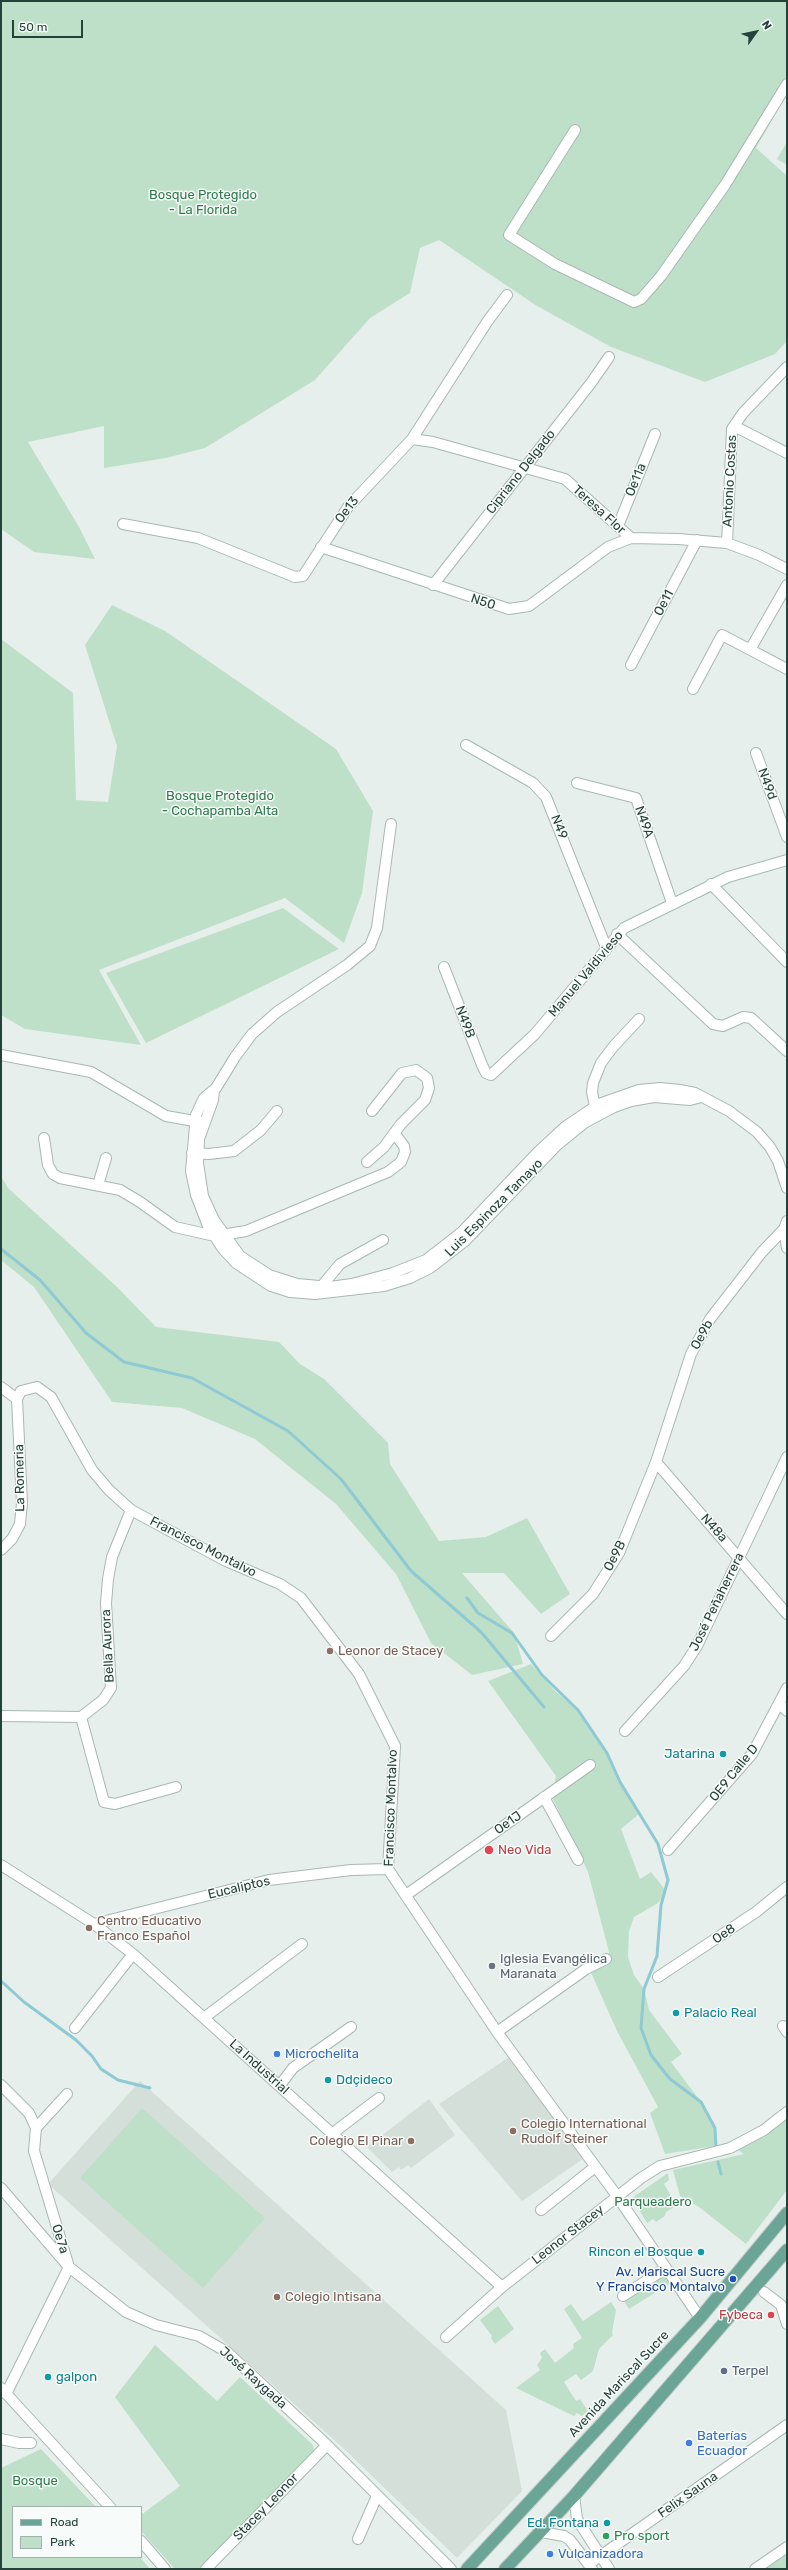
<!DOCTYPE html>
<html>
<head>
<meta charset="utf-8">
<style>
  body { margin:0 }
  #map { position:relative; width:788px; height:2570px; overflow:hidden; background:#e6efeb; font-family:Rubik,sans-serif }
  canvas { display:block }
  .frame { position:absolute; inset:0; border:2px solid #24423a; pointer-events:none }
  .legend { position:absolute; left:12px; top:2506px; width:130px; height:52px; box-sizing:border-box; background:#f7fbf9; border:1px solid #a3b1ad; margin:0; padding:5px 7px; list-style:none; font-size:12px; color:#24423a }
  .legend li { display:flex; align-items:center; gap:8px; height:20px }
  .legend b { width:20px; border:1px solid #a3b1ad }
  .north { position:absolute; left:736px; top:12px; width:40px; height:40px; -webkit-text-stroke:3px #f7fbf9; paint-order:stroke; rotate:57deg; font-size:11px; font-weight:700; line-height:16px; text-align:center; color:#24423a }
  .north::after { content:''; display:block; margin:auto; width:14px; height:18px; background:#24423a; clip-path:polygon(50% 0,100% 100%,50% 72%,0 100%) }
  .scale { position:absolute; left:12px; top:20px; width:71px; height:18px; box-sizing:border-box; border:2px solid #24423a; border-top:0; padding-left:5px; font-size:12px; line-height:14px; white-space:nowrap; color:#24423a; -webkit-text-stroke:3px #f7fbf9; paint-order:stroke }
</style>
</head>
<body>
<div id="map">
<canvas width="788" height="2570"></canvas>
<div class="frame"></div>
<ul class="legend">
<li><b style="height:5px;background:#6aa596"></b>Road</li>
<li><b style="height:11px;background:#bfe0c8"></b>Park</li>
</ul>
<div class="north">N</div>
<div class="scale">50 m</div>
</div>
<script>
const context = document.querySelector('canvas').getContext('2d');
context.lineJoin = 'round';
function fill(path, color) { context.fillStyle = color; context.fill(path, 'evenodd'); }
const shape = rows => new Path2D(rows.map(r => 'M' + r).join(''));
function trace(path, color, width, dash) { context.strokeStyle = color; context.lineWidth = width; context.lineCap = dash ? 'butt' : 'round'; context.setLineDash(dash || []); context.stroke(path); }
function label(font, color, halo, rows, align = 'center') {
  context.font = font + ' Rubik,sans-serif'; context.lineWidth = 3; context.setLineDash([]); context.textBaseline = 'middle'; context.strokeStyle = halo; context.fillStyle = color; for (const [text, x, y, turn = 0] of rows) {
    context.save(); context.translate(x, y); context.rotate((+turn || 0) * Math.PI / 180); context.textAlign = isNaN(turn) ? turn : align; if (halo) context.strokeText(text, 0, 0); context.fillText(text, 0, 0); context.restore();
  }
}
fill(shape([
  [509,2057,583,2159,522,2201,439,2104],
  [140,2081,506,2410,522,2491,457,2558,340,2445,48,2184],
  [429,2099,455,2135,411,2168,408,2165,401,2170,399,2167,392,2172,367,2147]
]), '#d4dfda');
fill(shape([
  [1,1,787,1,787,94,756,148,787,176,787,341,775,354,705,382,611,347,537,306,439,240,420,248,410,293,370,318,315,380,205,448,166,458,104,468,104,426,28,442,79,527,95,559,34,552,1,529],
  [787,142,787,165,777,159],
  [112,605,165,631,336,749,373,811,362,893,344,943,285,898,99,970,141,1045,25,1029,1,1015,1,639,73,693,76,800,108,802,117,746,85,645],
  [283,908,339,949,146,1043,106,973],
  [1,1176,8,1188,117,1287,156,1327,279,1342,300,1364,324,1379,388,1443,390,1464,439,1541,486,1537,527,1518,570,1594,541,1614,504,1573,462,1573,514,1633,523,1664,472,1675,431,1643,396,1574,336,1504,255,1439,182,1408,112,1402,34,1287,1,1260],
  [531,1664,556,1692,578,1710,591,1727,607,1753,620,1782,639,1814,621,1829,640,1879,651,1872,666,1891,658,1903,634,1917,629,1931,628,1957,634,1975,644,1989,649,2010,682,2054,671,2062,701,2102,715,2128,715,2146,665,2154,650,2113,658,2107,617,2031,589,1968,610,1961,608,1948,588,1872,552,1797,556,1776,488,1681],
  [142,2108,265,2218,203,2288,80,2178],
  [787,2110,787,2190,746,2244,699,2207,680,2196,673,2170,744,2154,733,2147],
  [668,2173,669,2180,664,2184,674,2201,672,2203,674,2207,666,2212,665,2216,656,2222,653,2219,647,2223,632,2198],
  [664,2275,669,2284,629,2309,624,2301],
  [611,2302,616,2310,612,2332,613,2335,599,2349,593,2371,581,2380,576,2374,564,2382,576,2401,580,2399,588,2411,582,2416,577,2413,574,2416,516,2388,540,2370,537,2365,542,2358,540,2353,545,2349,555,2363,574,2348,573,2344,582,2338,564,2309,571,2304,583,2321],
  [498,2306,514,2329,495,2344,491,2338,492,2336,480,2320],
  [155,2345,217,2401,240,2377,313,2445,314,2451,311,2457,206,2569,175,2569,141,2531,141,2515,180,2486,115,2397],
  [41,2449,96,2507,13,2507,13,2557,140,2557,150,2569,1,2569,1,2468],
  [787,2553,787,2569,764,2569]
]), '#bfe0c8');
trace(shape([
  [1,1249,40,1280,86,1333,124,1362,192,1378,288,1431,341,1479,411,1571,481,1632,544,1707],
  [467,1598,478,1613,512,1633,542,1675,578,1710,607,1753,620,1782,658,1844,668,1880,661,1905,657,1956,644,1989,641,2028,651,2055,670,2079,701,2102,715,2128,716,2148],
  [1,1981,24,2002,76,2040,92,2056,101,2069,118,2080,150,2088],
  [718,2162,721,2174]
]), '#8ec9d4', 3);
const minor = shape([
  [575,130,509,235,555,264,634,302,641,299,661,276,725,185,787,84],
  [734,426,787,453],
  [412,439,433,442,565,479,631,538],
  [123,524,198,538,295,577,303,576,348,507,412,439,487,322,507,295],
  [618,526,655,434],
  [727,543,732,429,743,413,787,367],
  [321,547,509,609,529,606,608,547,631,538,678,539,727,543,759,555,787,569],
  [433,585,591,383,609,357],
  [751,648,787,585],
  [631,665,697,540],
  [693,689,722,635,787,669],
  [466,745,533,783,546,797,606,947],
  [756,753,787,837],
  [577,783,636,798,672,903],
  [391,824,377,928,370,946,347,965,277,1012,252,1034,235,1057,216,1088,204,1098,196,1115,191,1171,196,1195,208,1226,223,1249,236,1263,271,1286,290,1292,315,1294,384,1286,410,1278,430,1268,465,1241,557,1145,584,1123,614,1107,631,1101,654,1097,690,1100,701,1097],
  [711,884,787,962],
  [617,934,713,1024,723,1026,743,1017,751,1018,787,1051],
  [444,967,482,1065,486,1073,491,1075,535,1034,624,928,728,877,787,860],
  [1,1055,91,1072,166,1116,200,1122],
  [214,1090,213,1100,199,1139,198,1163,203,1196,214,1220,240,1256,269,1275,297,1284,330,1287,352,1284,393,1273,426,1260,462,1232,537,1153,565,1127,599,1104,639,1090,660,1088,680,1090,695,1093,729,1111,757,1132,770,1147,778,1161,787,1188],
  [595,1106,592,1092,593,1083,601,1063,613,1047,639,1019],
  [44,1138,48,1165,53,1174,60,1178,120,1190,140,1202,175,1227,215,1236,246,1231,388,1172,401,1162,405,1152,404,1146,394,1133],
  [192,1153,209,1154,234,1151,261,1130,277,1111],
  [367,1162,384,1147,401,1124,425,1100,429,1088,427,1078,416,1070,402,1073,372,1111],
  [98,1185,106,1158],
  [784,1229,787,1248],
  [320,1291,321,1287,340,1264,383,1240],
  [1,1387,17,1399],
  [656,1462,787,1614],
  [1,1550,12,1539,20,1524,22,1503,17,1399,21,1391,37,1387,51,1397,92,1470,109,1490,131,1510,226,1561,280,1584,301,1598,359,1674,395,1746,388,1869,497,2032,617,2196,700,2318],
  [551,1636,593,1594,619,1553,656,1462,691,1354,710,1319,762,1252,784,1229,787,1221],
  [779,1703,787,1711],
  [1,1716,81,1717,103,1700,111,1688,106,1603,108,1579,112,1557,131,1510],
  [81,1717,104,1802,115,1804,176,1787],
  [625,1731,684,1666,697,1646,787,1457],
  [544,1797,578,1860],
  [668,1850,752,1754,787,1688],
  [1,1865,94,1924,133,1954,502,2287],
  [406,1895,590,1765],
  [94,1924,269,1880,351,1870,388,1869],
  [658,1977,756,1912,787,1887],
  [205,2017,302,1944],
  [783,2026,787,2032],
  [75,2028,133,1954],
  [497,2032,586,1969,606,1959],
  [1,2085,29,2113,36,2128,34,2151,69,2267,6,2394],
  [280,2085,293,2068,351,2027],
  [36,2128,67,2094],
  [333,2133,379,2098],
  [1,2188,69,2267,126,2312,156,2325,199,2336,227,2352,327,2445,451,2569],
  [541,2210,595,2167],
  [764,2292,781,2305,787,2324],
  [623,2296,666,2268],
  [446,2337,502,2287,641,2178,660,2166,730,2148,764,2130,787,2112],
  [1,2388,110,2507],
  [1,2439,19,2443,31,2443],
  [574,2496,577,2519,609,2569],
  [541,2532,564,2536,570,2540,592,2569],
  [358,2539,377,2496],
  [141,2541,165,2569],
  [589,2564,787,2425],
  [206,2569,327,2445],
  [755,2569,787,2547]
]);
const major = shape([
  [467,2569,700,2318,787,2213],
  [505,2569,574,2496,787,2250]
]);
trace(minor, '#a8b8b2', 12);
trace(major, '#c2cac8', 14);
trace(minor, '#fff', 10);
trace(major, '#6aa596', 12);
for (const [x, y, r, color] of [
  [330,1651,4,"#8d6e63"],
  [723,1754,4,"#0f9aa8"],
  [489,1850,5,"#e0444e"],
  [89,1928,4,"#8d6e63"],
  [492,1966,4,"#6b7280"],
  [676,2013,4,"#0f9aa8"],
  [277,2054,4,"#3f7fe0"],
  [328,2080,4,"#0f9aa8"],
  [513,2131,4,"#8d6e63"],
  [411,2141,4,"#8d6e63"],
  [701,2252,4,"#0f9aa8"],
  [733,2279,4,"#1a4fb4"],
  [277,2297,4,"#8d6e63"],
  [771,2315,4,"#e0444e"],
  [724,2371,4,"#5c6f8a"],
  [48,2377,4,"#0f9aa8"],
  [689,2443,4,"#3f7fe0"],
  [607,2523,4,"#0f9aa8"],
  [606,2536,4,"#2e9e5b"],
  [550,2554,4,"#3f7fe0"]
]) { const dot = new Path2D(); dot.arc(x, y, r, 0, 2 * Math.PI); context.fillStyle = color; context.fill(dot); trace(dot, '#f7fbf9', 1.5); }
label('13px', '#2d7a4b', '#f7fbf9', [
  ["Bosque Protegido",203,195],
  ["- La Florida",203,210],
  ["Bosque Protegido",220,796],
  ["- Cochapamba Alta",220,811],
  ["Parqueadero",653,2202],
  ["Bosque",35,2481]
]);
label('13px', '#24423a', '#f7fbf9', [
  ["Cipriano Delgado",521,472,-52],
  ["Oe11a",636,480,-68],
  ["Antonio Costas",730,481,-87],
  ["Oe13",347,510,-52],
  ["Teresa Flor",599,510,42],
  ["N50",483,602,18],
  ["Oe11",664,603,-62],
  ["N49d",767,784,70],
  ["N49A",644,822,71],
  ["N49",559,827,69],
  ["Manuel Valdivieso",586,974,-50],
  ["N49B",465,1022,69],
  ["Luis Espinoza Tamayo",494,1208,-45],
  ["Oe9b",702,1335,-61],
  ["La Romeria",20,1478,-91],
  ["N48a",714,1528,48],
  ["Francisco Montalvo",203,1547,27],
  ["Oe9B",615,1556,-62],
  ["José Peñaherrera",717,1602,-64],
  ["Bella Aurora",108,1646,-93],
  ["OE9 Calle D",734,1773,-51],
  ["Francisco Montalvo",391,1808,-88],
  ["Oe1J",508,1823,-35],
  ["Eucaliptos",239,1888,-13],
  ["Oe8",724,1934,-34],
  ["La Industrial",259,2067,42],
  ["Leonor Stacey",568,2235,-38],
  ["Oe7a",60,2239,73],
  ["José Raygada",253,2378,42],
  ["Avenida Mariscal Sucre",619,2384,-47],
  ["Felix Sauna",688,2495,-35],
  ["Stacey Leonor",266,2507,-46]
]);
label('13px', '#785e54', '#f7fbf9', [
  ["Leonor de Stacey",338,1651],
  ["Centro Educativo",97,1921],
  ["Franco Español",97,1936],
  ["Colegio International",521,2124],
  ["Rudolf Steiner",521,2139],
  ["Colegio El Pinar",403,2141,"right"],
  ["Colegio Intisana",285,2297]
], 'left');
label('13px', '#0d838f', '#f7fbf9', [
  ["Jatarina",715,1754],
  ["Palacio Real",684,2013,"left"],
  ["Ddçideco",336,2080,"left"],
  ["Rincon el Bosque",693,2252],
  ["galpon",56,2377,"left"],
  ["Ed. Fontana",599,2523]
], 'right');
label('13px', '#be3a42', '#f7fbf9', [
  ["Neo Vida",498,1850],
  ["Fybeca",763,2315,"right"]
], 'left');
label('13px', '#5b616d', '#f7fbf9', [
  ["Iglesia Evangélica",500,1959],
  ["Maranata",500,1974]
], 'left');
label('13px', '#366cbe', '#f7fbf9', [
  ["Microchelita",285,2054],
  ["Baterías",697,2436],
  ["Ecuador",697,2451],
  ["Vulcanizadora",558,2554]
], 'left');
label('13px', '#164399', '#f7fbf9', [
  ["Av. Mariscal Sucre",725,2272],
  ["Y Francisco Montalvo",725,2287]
], 'right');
label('13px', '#4e5e75', '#f7fbf9', [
  ["Terpel",732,2371]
], 'left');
label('13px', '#27864d', '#f7fbf9', [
  ["Pro sport",614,2536]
], 'left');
</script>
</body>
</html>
